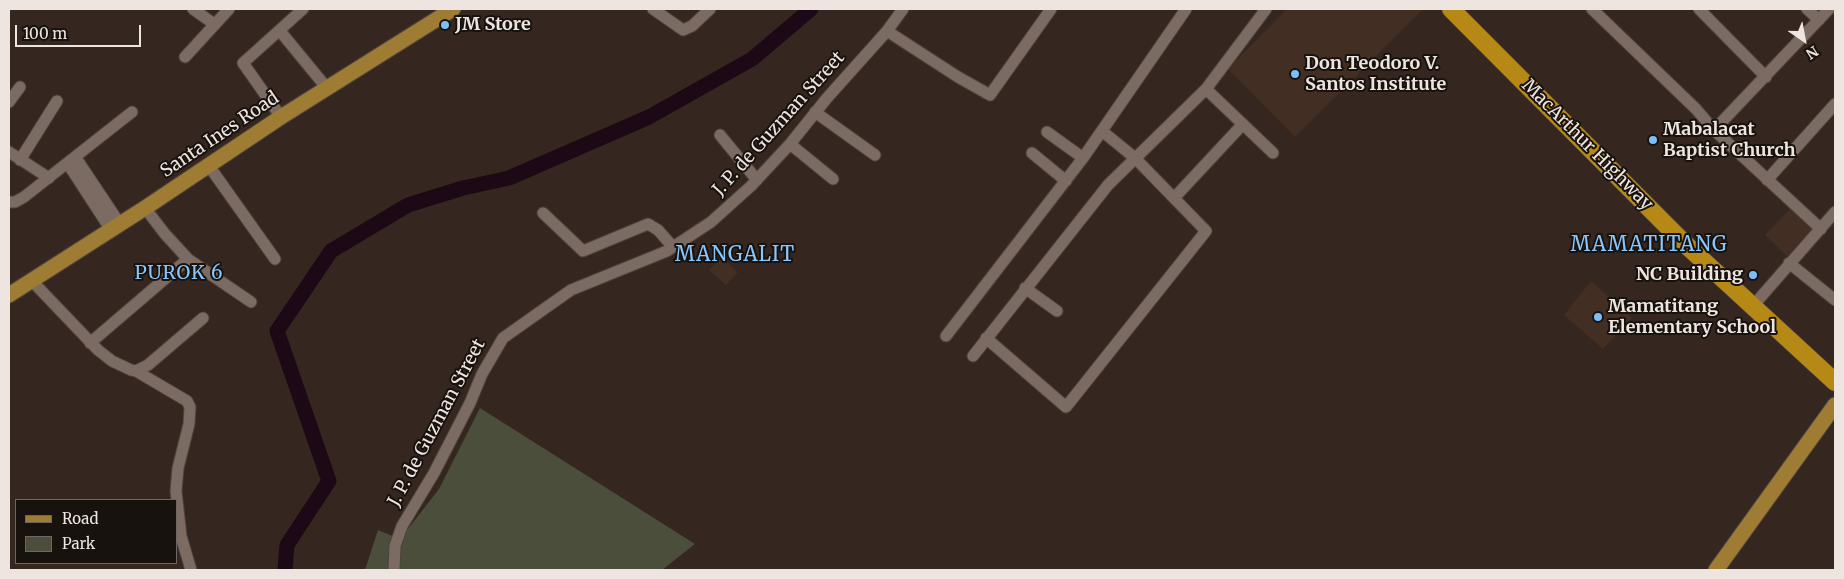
<!DOCTYPE html>
<html>
<head>
<meta charset="utf-8">
<style>
  body { margin:0 }
  #map { position:relative; width:1844px; height:579px; overflow:hidden; background:#35271f; font-family:Merriweather,serif }
  canvas { display:block }
  .frame { position:absolute; inset:0; border:10px solid #eee5e0; pointer-events:none }
  .legend { position:absolute; left:15px; top:499px; width:162px; height:65px; box-sizing:border-box; background:#18120e; border:1px solid #6e6662; margin:0; padding:6px 9px; list-style:none; font-size:15px; color:#eee5e0 }
  .legend li { display:flex; align-items:center; gap:10px; height:25px }
  .legend b { width:25px; border:1px solid #6e6662 }
  .north { position:absolute; left:1779px; top:15px; width:50px; height:50px; -webkit-text-stroke:4px #18120e; paint-order:stroke; rotate:147deg; font-size:14px; font-weight:700; line-height:20px; text-align:center; color:#eee5e0 }
  .north::after { content:''; display:block; margin:auto; width:18px; height:22px; background:#eee5e0; clip-path:polygon(50% 0,100% 100%,50% 72%,0 100%) }
  .scale { position:absolute; left:15px; top:25px; width:126px; height:22px; box-sizing:border-box; border:2px solid #eee5e0; border-top:0; padding-left:6px; font-size:15px; line-height:18px; white-space:nowrap; color:#eee5e0; -webkit-text-stroke:4px #18120e; paint-order:stroke }
</style>
</head>
<body>
<div id="map">
<canvas width="1844" height="579"></canvas>
<div class="frame"></div>
<ul class="legend">
<li><b style="height:6px;background:#9e7c34"></b>Road</li>
<li><b style="height:14px;background:#4a4e3b"></b>Park</li>
</ul>
<div class="north">N</div>
<div class="scale">100 m</div>
</div>
<script>
const context = document.querySelector('canvas').getContext('2d');
context.lineJoin = 'round';
function fill(path, color) { context.fillStyle = color; context.fill(path, 'evenodd'); }
const shape = rows => new Path2D(rows.map(r => 'M' + r).join(''));
function trace(path, color, width, dash) { context.strokeStyle = color; context.lineWidth = width; context.lineCap = dash ? 'butt' : 'round'; context.setLineDash(dash || []); context.stroke(path); }
function label(font, color, halo, rows, align = 'center') {
  context.font = font + ' Merriweather,serif'; context.lineWidth = 4; context.setLineDash([]); context.textBaseline = 'middle'; context.strokeStyle = halo; context.fillStyle = color; for (const [text, x, y, turn = 0] of rows) {
    context.save(); context.translate(x, y); context.rotate((+turn || 0) * Math.PI / 180); context.textAlign = isNaN(turn) ? turn : align; if (halo) context.strokeText(text, 0, 0); context.fillText(text, 0, 0); context.restore();
  }
}
fill(shape([
  [1287,9,1423,9,1295,137,1228,69],
  [1793,206,1819,231,1791,260,1765,235],
  [721,257,738,272,726,285,709,270],
  [1591,281,1632,318,1603,349,1564,315]
]), '#422e23');
fill(shape([
  [480,408,695,544,662,570,365,570,378,530,400,539,439,489]
]), '#4a4e3b');
trace(shape([
  [285,570,287,545,329,481,277,331,331,251,408,205,463,188,509,178,649,117,752,59,811,9]
]), '#1d0815', 15);
const minor = shape([
  [193,9,214,24],
  [653,9,683,30,692,26,710,9],
  [1592,9,1696,109,1714,130,1821,229],
  [1699,9,1766,77],
  [1807,9,1819,20],
  [280,31,326,87],
  [887,31,958,77,990,95,1051,9],
  [185,57,229,9],
  [1206,89,1273,153],
  [9,102,20,87],
  [815,112,875,155],
  [281,117,243,63,303,9],
  [1714,130,1829,9],
  [1047,132,1083,158],
  [720,135,757,180],
  [790,144,833,179],
  [9,152,49,178],
  [1032,153,1066,181],
  [76,158,120,224],
  [20,160,57,101],
  [68,164,111,230],
  [209,166,275,259],
  [1767,180,1835,104],
  [1174,198,1243,124],
  [9,202,15,202,24,197,132,112],
  [145,208,165,234,188,259,251,302],
  [543,213,583,251,648,224,658,230,673,247],
  [1789,263,1835,300],
  [32,281,98,350,112,361,131,370,136,371,148,365,203,318],
  [1025,288,1057,311],
  [1752,307,1835,212],
  [946,336,1083,158,1186,9],
  [986,338,1066,407,1206,231,1135,158,1102,131],
  [90,343,188,259],
  [973,356,1108,185,1206,89,1266,9],
  [136,371,187,401,190,407,189,424,178,468,176,491,181,536,191,570],
  [394,570,395,546,402,526,434,473,470,403,482,374,503,338,571,290,667,251,711,222,751,186,790,144,827,98,887,31,903,9]
]);
const major = shape([
  [9,295,145,208,281,117,453,9],
  [1716,570,1835,405]
]);
const highway = shape([
  [1451,9,1684,243,1835,382]
]);
trace(minor, '#4e433d', 13);
trace(major, '#4e433d', 17);
trace(highway, '#4e433d', 19);
trace(minor, '#7b6b62', 11);
trace(major, '#9e7c34', 15);
trace(highway, '#b68815', 18);
for (const [x, y, r, color] of [
  [445,25,5,"#7bbef8"],
  [1295,74,5,"#7bbef8"],
  [1653,140,5,"#7bbef8"],
  [1753,275,5,"#7bbef8"],
  [1598,317,5,"#7bbef8"]
]) { const dot = new Path2D(); dot.arc(x, y, r, 0, 2 * Math.PI); context.fillStyle = color; context.fill(dot); trace(dot, '#18120e', 2); }
label('bold 18px', '#eee5e0', '#18120e', [
  ["JM Store",455,25],
  ["Don Teodoro V.",1305,64],
  ["Santos Institute",1305,85],
  ["Mabalacat",1663,130],
  ["Baptist Church",1663,151],
  ["NC Building",1743,275,"right"],
  ["Mamatitang",1608,307],
  ["Elementary School",1608,328]
], 'left');
label('18px', '#eee5e0', '#18120e', [
  ["J. P. de Guzman Street",779,124,-48],
  ["Santa Ines Road",220,135,-34],
  ["MacArthur Highway",1587,145,45],
  ["J. P. de Guzman Street",437,423,-62]
]);
context.letterSpacing = '1px';
label('19px', '#88c6fc', '#18120e', [
  ["PUROK 6",179,274]
]);
context.letterSpacing = '0px';
context.letterSpacing = '1px';
label('20px', '#88c6fc', '#18120e', [
  ["MAMATITANG",1649,245],
  ["MANGALIT",735,255]
]);
context.letterSpacing = '0px';
</script>
</body>
</html>
